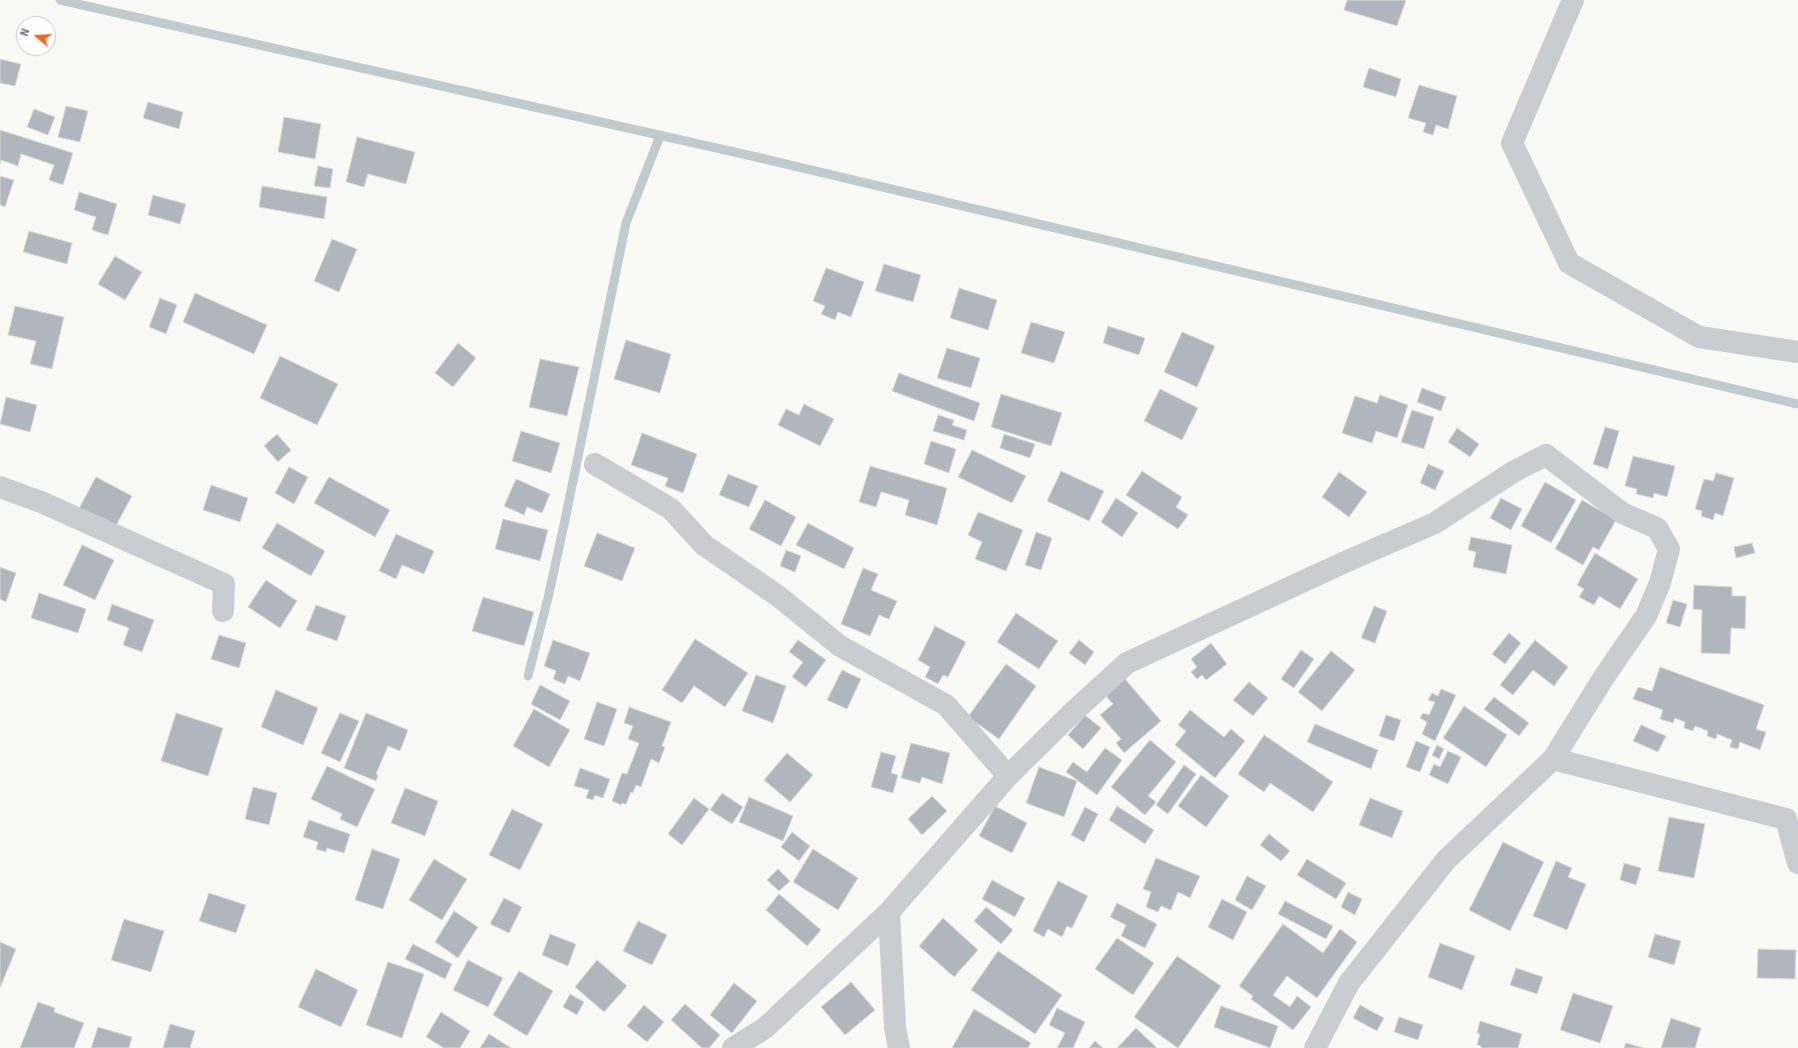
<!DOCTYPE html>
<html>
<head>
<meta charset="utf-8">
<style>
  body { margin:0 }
  #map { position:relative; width:1798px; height:1048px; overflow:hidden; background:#f9f9f6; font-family:Signika,sans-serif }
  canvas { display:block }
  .north { position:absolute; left:16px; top:16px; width:40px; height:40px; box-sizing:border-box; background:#fff; border:1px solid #c2c8d0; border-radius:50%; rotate:288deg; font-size:11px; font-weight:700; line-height:16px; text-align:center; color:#667689 }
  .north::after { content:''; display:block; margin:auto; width:14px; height:18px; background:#ed6822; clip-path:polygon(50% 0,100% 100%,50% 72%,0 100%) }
</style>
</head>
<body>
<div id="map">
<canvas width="1798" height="1048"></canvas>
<div class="north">N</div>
</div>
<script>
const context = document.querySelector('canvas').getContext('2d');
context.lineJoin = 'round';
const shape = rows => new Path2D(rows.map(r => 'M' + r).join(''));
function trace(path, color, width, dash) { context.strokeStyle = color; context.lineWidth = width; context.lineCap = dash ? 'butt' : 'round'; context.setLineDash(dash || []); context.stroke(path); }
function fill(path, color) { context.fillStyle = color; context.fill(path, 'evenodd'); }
trace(shape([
  [60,0,752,156,1798,404],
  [528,676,548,598,565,520,626,223,660,136]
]), '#c0cbd0', 9);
const building = shape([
  [1347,0,1406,0,1397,26,1344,10,1347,0],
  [0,59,21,64,15,86,0,83,0,59],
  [1369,68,1401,79,1396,97,1363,87,1369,68],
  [1419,85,1457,96,1448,129,1436,125,1433,135,1423,132,1426,123,1408,118,1419,85],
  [148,102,183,112,179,129,143,118,148,102],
  [66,106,88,111,80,142,58,137,66,106],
  [34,109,55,117,48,135,27,127,34,109],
  [284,117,321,124,315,159,278,152,284,117],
  [0,130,73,153,63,185,49,180,54,165,21,154,18,166,1,160,0,164,0,130],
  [357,137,415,152,406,184,368,174,364,187,346,182,357,137],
  [318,166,333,169,330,188,314,186,318,166],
  [0,176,14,180,5,207,0,205,0,176],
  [262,186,327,197,324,219,259,207,262,186],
  [79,192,117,204,108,235,92,230,96,217,74,210,79,192],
  [153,195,186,204,180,224,148,215,153,195],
  [29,231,72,243,67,264,23,252,29,231],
  [332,239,357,249,339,292,314,281,332,239],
  [115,256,142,272,125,300,98,284,115,256],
  [884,264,921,275,913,302,875,291,884,264],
  [826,268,864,282,851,317,838,312,835,320,821,314,825,306,813,301,826,268],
  [959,288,997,300,988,330,950,318,959,288],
  [195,293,267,325,254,354,183,322,195,293],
  [160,298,177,305,166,334,149,327,160,298],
  [15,306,64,317,52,369,30,364,36,341,8,335,15,306],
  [1031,322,1065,332,1054,363,1021,353,1031,322],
  [1108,326,1145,338,1139,355,1103,343,1108,326],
  [1182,332,1215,346,1197,387,1164,372,1182,332],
  [626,340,671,354,660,393,614,379,626,340],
  [458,343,476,358,453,387,435,373,458,343],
  [947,348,980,358,971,388,937,378,947,348],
  [280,356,338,384,317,425,260,398,280,356],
  [540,359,579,367,567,416,529,407,540,359],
  [899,373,980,403,974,421,892,391,899,373],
  [1422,388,1446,397,1441,411,1417,402,1422,388],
  [1160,389,1198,408,1182,440,1144,421,1160,389],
  [1001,394,1062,413,1051,446,991,427,1001,394],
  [1380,395,1408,405,1397,438,1376,431,1372,443,1342,433,1355,396,1377,403,1380,395],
  [6,397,37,405,30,432,0,424,6,397],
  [804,404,834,419,820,446,778,425,786,409,799,415,804,404],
  [1412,410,1434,417,1424,449,1401,442,1412,410],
  [938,415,954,420,952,425,967,430,964,440,933,431,938,415],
  [1605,427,1619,431,1608,469,1593,464,1605,427],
  [1457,428,1479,444,1470,457,1448,442,1457,428],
  [521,431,560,443,551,473,512,461,521,431],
  [642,433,697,454,683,493,665,486,668,478,631,465,642,433],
  [277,434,291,450,278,462,264,446,277,434],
  [1004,434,1035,444,1030,458,1000,448,1004,434],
  [931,441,956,449,949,473,924,464,931,441],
  [972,450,1026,476,1012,503,958,477,972,450],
  [1633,456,1675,466,1667,497,1654,493,1653,498,1636,494,1637,489,1625,486,1633,456],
  [1428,464,1444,471,1435,490,1420,483,1428,464],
  [870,466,947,488,937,525,905,515,909,500,881,492,876,507,859,502,870,466],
  [289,467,308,477,294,504,275,493,289,467],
  [1061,471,1104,491,1089,521,1047,501,1061,471],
  [1142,471,1182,497,1176,507,1188,515,1178,529,1126,495,1142,471],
  [1339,472,1367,492,1349,517,1322,497,1339,472],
  [1716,473,1734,478,1723,516,1715,513,1713,520,1701,516,1702,511,1695,509,1704,479,1713,481,1716,473],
  [728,474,758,486,749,507,719,495,728,474],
  [96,477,132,496,113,531,77,512,96,477],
  [329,477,390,510,375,537,314,503,329,477],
  [516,479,550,494,542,513,527,507,524,515,504,506,516,479],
  [1545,482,1576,500,1551,543,1521,526,1545,482],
  [211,485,248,498,240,522,203,510,211,485],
  [1116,498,1138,513,1122,537,1101,522,1116,498],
  [1501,498,1522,509,1511,530,1490,518,1501,498],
  [765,500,796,517,781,546,749,529,765,500],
  [1582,500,1616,520,1599,550,1593,547,1583,565,1555,549,1582,500],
  [978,512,1023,530,1006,571,975,559,982,542,968,535,978,512],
  [503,519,548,530,540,561,495,549,503,519],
  [277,523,325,551,311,576,262,548,277,523],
  [808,523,854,548,844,569,796,545,808,523],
  [1036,532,1052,538,1041,570,1025,565,1036,532],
  [597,533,635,548,622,581,584,566,597,533],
  [396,534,434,551,424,574,402,565,396,579,379,571,396,534],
  [1471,537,1512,545,1506,574,1473,567,1476,552,1468,550,1471,537],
  [1752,543,1755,553,1736,558,1734,547,1752,543],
  [82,545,114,560,95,600,63,585,82,545],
  [786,550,801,556,795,572,780,566,786,550],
  [1595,553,1638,579,1620,609,1599,596,1594,605,1579,597,1584,589,1577,585,1595,553],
  [0,567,16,573,6,602,0,599,0,567],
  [863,568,878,574,871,590,897,601,889,619,879,615,870,636,841,624,863,568],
  [266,580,297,601,280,628,248,607,266,580],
  [1694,585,1732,587,1732,596,1746,596,1745,629,1731,628,1730,654,1701,653,1702,610,1693,609,1694,585],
  [39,593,86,609,78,633,31,618,39,593],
  [483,597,534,612,524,646,472,631,483,597],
  [1673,600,1687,604,1680,627,1666,623,1673,600],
  [112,604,154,620,142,652,123,645,129,628,107,620,112,604],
  [316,605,346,616,337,641,306,630,316,605],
  [1374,606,1387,611,1375,643,1361,638,1374,606],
  [1016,613,1058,641,1039,669,997,642,1016,613],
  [935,626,966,642,948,677,943,675,938,684,925,677,930,667,918,660,935,626],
  [1509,633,1521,643,1505,664,1492,654,1509,633],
  [219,635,246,643,239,668,211,659,219,635],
  [695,639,748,673,725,707,694,686,682,703,662,690,695,639],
  [553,640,590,653,580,681,568,676,565,684,553,679,556,671,544,666,553,640],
  [798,640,826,660,806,687,792,677,803,662,789,652,798,640],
  [1079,640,1094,652,1085,665,1069,653,1079,640],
  [1535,640,1568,667,1554,686,1533,670,1513,695,1500,685,1535,640],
  [1211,643,1227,664,1206,680,1202,675,1197,679,1191,672,1197,667,1191,659,1211,643],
  [1301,650,1314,659,1294,688,1281,679,1301,650],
  [1331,651,1355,670,1322,711,1298,692,1331,651],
  [1006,664,1036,686,999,739,968,717,1006,664],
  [1660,667,1764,705,1756,729,1766,732,1760,750,1740,742,1738,749,1730,747,1732,740,1717,734,1716,739,1707,736,1708,731,1695,726,1693,731,1684,728,1685,722,1675,718,1673,723,1660,719,1663,710,1633,699,1638,687,1652,691,1660,667],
  [842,670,861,679,847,709,827,700,842,670],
  [756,675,786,686,773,723,742,711,756,675],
  [1125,679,1161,721,1124,753,1116,743,1121,739,1100,715,1113,704,1106,696,1125,679],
  [1249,682,1268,698,1253,716,1233,700,1249,682],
  [540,685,570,701,560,720,531,704,540,685],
  [1441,689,1456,695,1435,741,1422,734,1427,722,1420,718,1423,713,1429,715,1435,702,1428,700,1432,693,1438,696,1441,689],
  [276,690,318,708,303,745,261,727,276,690],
  [1494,697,1529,723,1519,736,1484,709,1494,697],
  [597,702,617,709,604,746,584,739,597,702],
  [1464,706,1507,735,1486,767,1443,738,1464,706],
  [629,707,671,722,662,746,665,747,659,763,651,759,641,787,636,785,633,793,631,792,626,804,622,803,621,805,612,801,622,773,627,774,639,743,628,739,633,726,624,723,629,707],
  [534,709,570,730,549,767,513,746,534,709],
  [1190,710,1224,737,1231,729,1245,741,1215,778,1175,745,1186,731,1178,725,1190,710],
  [176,713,223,728,208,776,161,761,176,713],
  [340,713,359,721,340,762,321,753,340,713],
  [366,713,408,730,400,751,388,746,376,774,378,775,376,781,344,768,366,713],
  [1085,715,1101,728,1083,749,1068,735,1085,715],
  [1386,715,1401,720,1394,741,1379,736,1386,715],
  [1315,724,1378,750,1371,769,1307,742,1315,724],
  [1641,725,1666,736,1658,752,1633,741,1641,725],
  [1264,735,1333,782,1313,812,1270,783,1264,792,1238,774,1264,735],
  [1150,740,1176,762,1148,796,1156,802,1145,815,1111,787,1150,740],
  [1416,741,1430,747,1420,772,1406,767,1416,741],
  [911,743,950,753,942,784,922,777,920,783,901,778,911,743],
  [1437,745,1444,749,1439,759,1432,755,1437,745],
  [1105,748,1122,760,1097,795,1066,772,1073,762,1087,772,1105,748],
  [1448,751,1461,757,1448,784,1429,775,1434,764,1440,767,1448,751],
  [881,752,896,756,891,773,898,775,893,793,871,787,881,752],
  [787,753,813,775,790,802,764,780,787,753],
  [1184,765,1196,774,1168,814,1156,805,1184,765],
  [327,766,375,789,357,827,340,819,342,814,311,799,327,766],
  [1039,767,1077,781,1064,817,1026,803,1039,767],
  [580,768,610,779,603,798,595,795,593,800,586,798,589,790,574,786,580,768],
  [1201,775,1229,796,1206,827,1178,806,1201,775],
  [253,787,277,793,269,825,245,819,253,787],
  [405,788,438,801,425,836,391,823,405,788],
  [722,793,743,807,732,824,710,810,722,793],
  [932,796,947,811,922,835,908,819,932,796],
  [749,797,793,816,783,841,739,822,749,797],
  [694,798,709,809,682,845,668,834,694,798],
  [1370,798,1403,811,1392,838,1359,825,1370,798],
  [995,806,1027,823,1012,853,979,836,995,806],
  [1117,806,1154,830,1145,844,1109,820,1117,806],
  [1085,807,1098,814,1084,842,1071,835,1085,807],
  [512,809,543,824,520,870,489,855,512,809],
  [1669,817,1705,824,1694,878,1658,871,1669,817],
  [309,820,350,834,344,853,327,848,326,852,316,849,318,842,303,837,309,820],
  [792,832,810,846,799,861,781,847,792,832],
  [1269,834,1290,851,1281,861,1260,845,1269,834],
  [1503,842,1544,862,1510,931,1469,910,1503,842],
  [372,849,400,859,383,909,355,900,372,849],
  [813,849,858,878,838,910,793,882,813,849],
  [1156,858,1200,876,1190,898,1178,892,1171,910,1161,906,1158,912,1146,907,1151,892,1143,889,1156,858],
  [434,859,467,879,442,920,409,900,434,859],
  [1307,859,1346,883,1336,899,1297,875,1307,859],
  [1556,861,1572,868,1568,877,1586,884,1567,930,1533,916,1556,861],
  [1624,863,1641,868,1636,885,1620,880,1624,863],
  [778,869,790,881,779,891,767,880,778,869],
  [1247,876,1266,886,1252,910,1235,900,1247,876],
  [992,880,1025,898,1015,917,982,899,992,880],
  [1058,881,1088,896,1072,928,1067,926,1062,937,1048,929,1044,937,1033,931,1058,881],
  [1348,892,1362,899,1355,915,1341,907,1348,892],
  [209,893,246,905,236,933,199,921,209,893],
  [779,894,821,930,807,946,766,910,779,894],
  [504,898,522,907,509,933,490,924,504,898],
  [1222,899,1247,912,1233,940,1208,927,1222,899],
  [1285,901,1333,926,1326,939,1278,914,1285,901],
  [1117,903,1157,924,1145,948,1121,936,1126,925,1110,917,1117,903],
  [986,907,1013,930,1001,944,974,921,986,907],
  [454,911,478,927,458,958,435,942,454,911],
  [943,918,978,950,954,977,919,946,943,918],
  [124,919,164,931,151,972,111,960,124,919],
  [638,921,667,935,652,965,623,951,638,921],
  [1283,924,1323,953,1340,929,1357,942,1317,998,1287,976,1273,995,1290,1007,1297,996,1311,1007,1293,1030,1251,999,1253,996,1239,986,1283,924],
  [550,934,576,944,568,966,542,955,550,934],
  [1655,934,1681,941,1674,965,1648,957,1655,934],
  [1117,938,1154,963,1133,995,1095,969,1117,938],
  [0,942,16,949,0,988,0,942],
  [1440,943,1475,956,1462,990,1428,977,1440,943],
  [413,944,452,964,445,979,405,959,413,944],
  [1758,949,1796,950,1795,979,1757,978,1758,949],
  [998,951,1062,995,1035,1034,971,990,998,951],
  [1177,956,1221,986,1178,1048,1134,1017,1177,956],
  [468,960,503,978,488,1007,453,990,468,960],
  [597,960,627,986,604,1012,575,987,597,960],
  [388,962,424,974,402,1038,366,1025,388,962],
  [1516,968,1543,977,1537,994,1510,985,1516,968],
  [316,969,358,990,341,1027,298,1007,316,969],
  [519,971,553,991,527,1036,493,1015,519,971],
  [851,982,875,1010,845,1035,821,1007,851,982],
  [734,983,757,1001,732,1033,710,1015,734,983],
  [1573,993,1613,1006,1600,1043,1560,1030,1573,993],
  [570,994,584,1002,577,1015,563,1007,570,994],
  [38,1002,55,1008,54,1012,84,1023,74,1048,20,1048,38,1002],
  [685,1004,720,1035,709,1048,702,1048,671,1020,685,1004],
  [644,1005,664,1022,647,1042,627,1026,644,1005],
  [1360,1005,1384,1018,1377,1031,1353,1018,1360,1005],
  [1221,1006,1278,1026,1270,1048,1214,1027,1221,1006],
  [1057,1008,1085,1022,1073,1048,1057,1048,1065,1033,1049,1025,1057,1008],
  [974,1009,1031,1043,1028,1048,952,1048,974,1009],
  [441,1012,470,1031,460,1048,444,1048,426,1037,441,1012],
  [1399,1017,1423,1025,1418,1040,1394,1032,1399,1017],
  [1671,1018,1701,1028,1695,1048,1661,1048,1671,1018],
  [1480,1021,1522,1034,1518,1048,1481,1048,1481,1046,1477,1045,1480,1034,1477,1033,1480,1021],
  [170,1024,195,1031,190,1048,163,1048,170,1024],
  [98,1027,132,1037,129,1048,91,1048,98,1027],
  [1136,1028,1157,1048,1117,1048,1136,1028],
  [489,1034,511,1048,480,1048,489,1034],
  [1095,1041,1103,1048,1089,1048,1095,1041],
  [1626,1043,1644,1048,1624,1048,1626,1043]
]);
fill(building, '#afb6bd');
trace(building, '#dadbd8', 1);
trace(shape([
  [1573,0,1512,143,1569,263,1699,337,1798,352],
  [595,464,671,509,704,545,778,596,840,646,946,705,1008,776],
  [0,487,41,502,224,584,223,611],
  [1553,759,1786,819,1798,863],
  [889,912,895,1027,899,1048],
  [733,1048,765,1028,889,912,1008,776,1072,713,1127,663,1345,562,1435,523,1513,472,1546,455,1622,513,1657,528,1669,549,1660,583,1646,616,1604,677,1553,759,1446,860,1349,983,1315,1048]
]), '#c9ccd0', 22);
</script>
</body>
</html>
